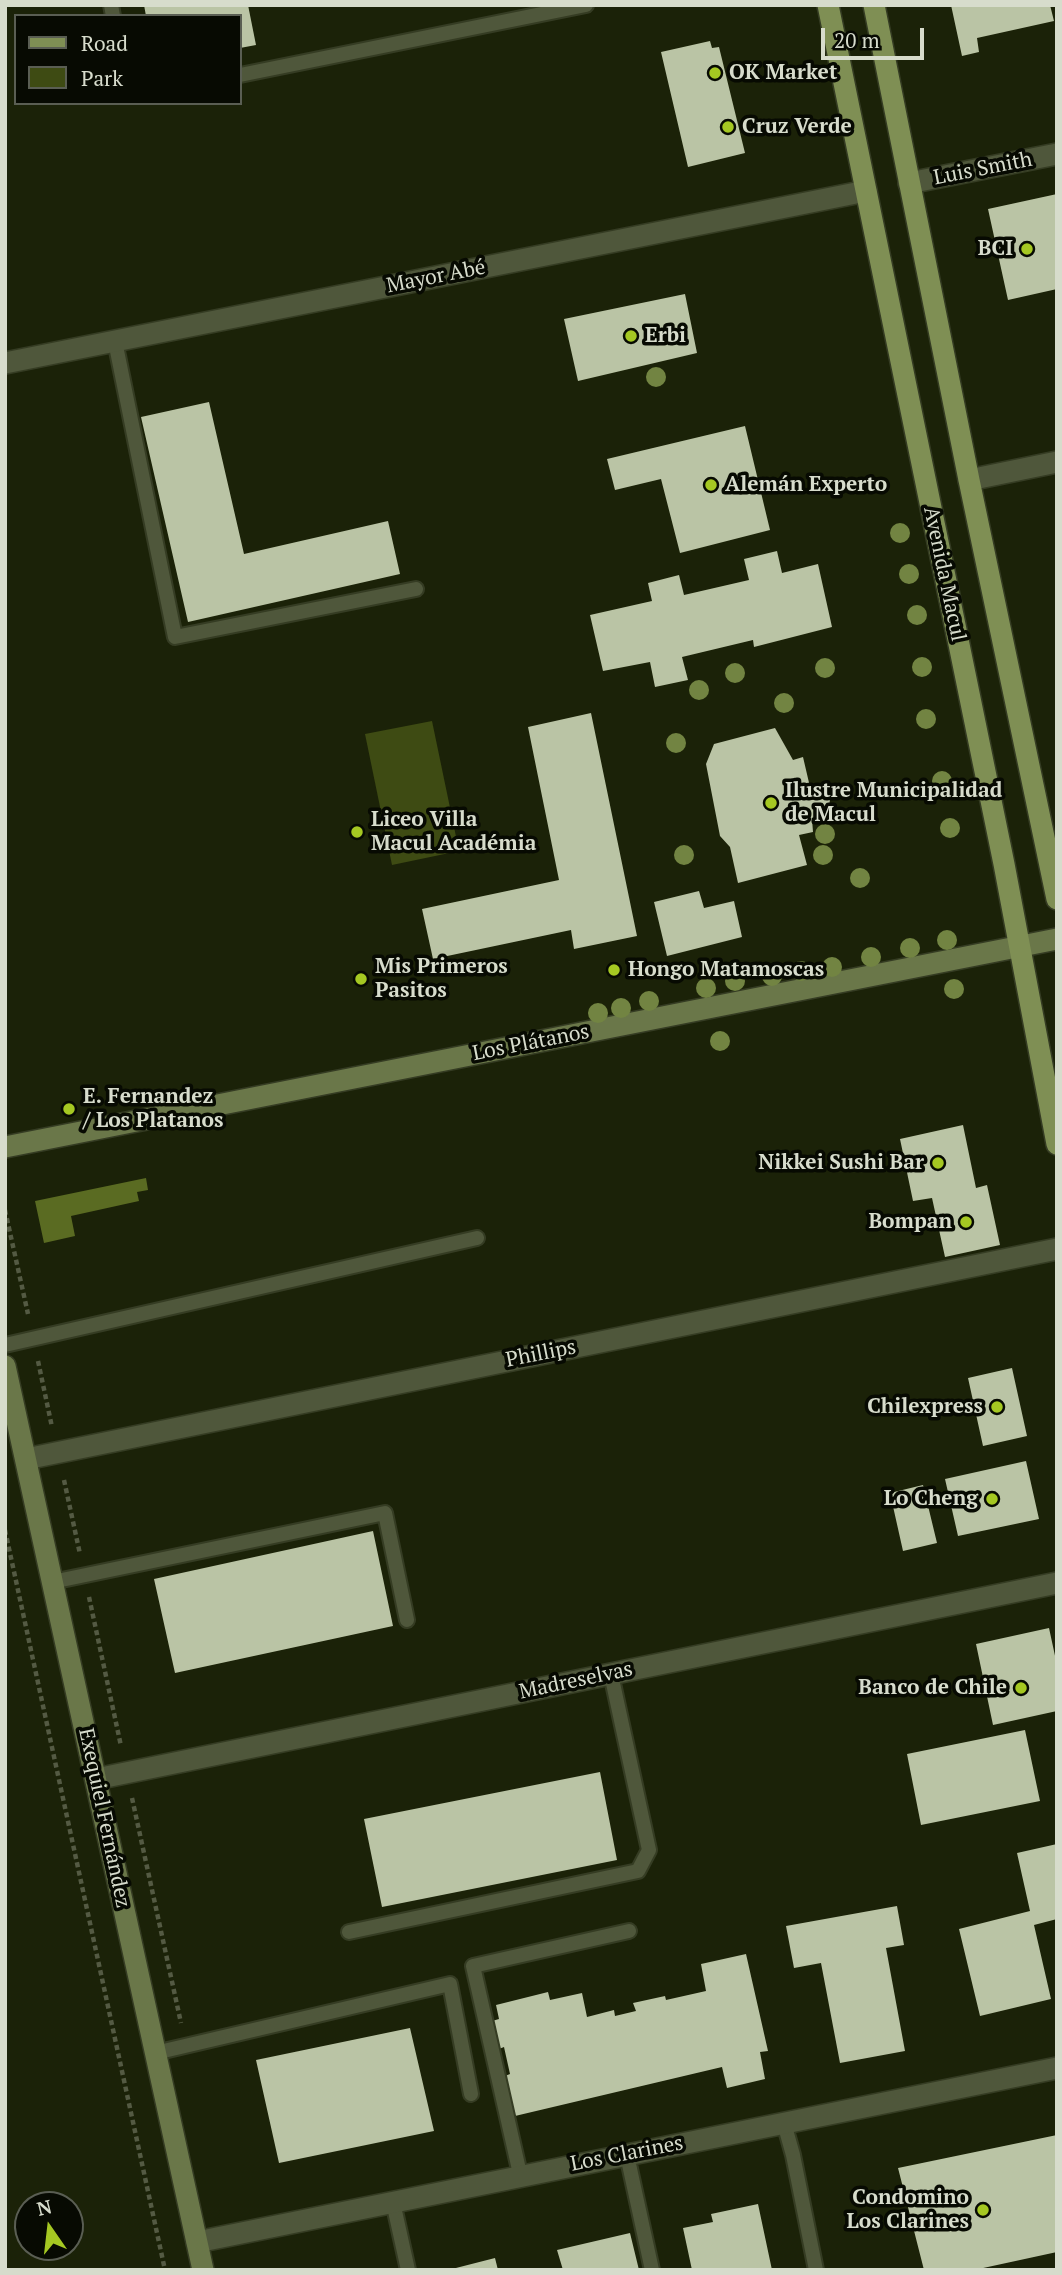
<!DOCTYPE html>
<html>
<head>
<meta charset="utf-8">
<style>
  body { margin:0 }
  #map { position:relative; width:1062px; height:2275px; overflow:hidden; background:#1b2208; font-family:"PT Serif",serif }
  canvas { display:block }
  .frame { position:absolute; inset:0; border:7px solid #d7dccc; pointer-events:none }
  .legend { position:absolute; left:14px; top:14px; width:228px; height:91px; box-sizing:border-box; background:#070a02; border:2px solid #5a5e53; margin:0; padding:9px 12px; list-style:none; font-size:21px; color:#d7dccc }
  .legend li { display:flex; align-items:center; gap:14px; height:35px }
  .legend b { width:35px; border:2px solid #5a5e53 }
  .north { position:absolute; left:14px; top:2191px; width:70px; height:70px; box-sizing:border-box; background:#070a02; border:2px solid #5a5e53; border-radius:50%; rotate:346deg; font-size:19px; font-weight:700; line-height:28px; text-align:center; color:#d7dccc }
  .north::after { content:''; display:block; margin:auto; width:24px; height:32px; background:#a5c822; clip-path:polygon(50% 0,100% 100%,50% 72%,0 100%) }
  .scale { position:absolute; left:821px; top:28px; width:103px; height:32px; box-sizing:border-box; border:4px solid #d7dccc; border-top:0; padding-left:9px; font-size:21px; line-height:24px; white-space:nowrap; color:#d7dccc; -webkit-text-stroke:5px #070a02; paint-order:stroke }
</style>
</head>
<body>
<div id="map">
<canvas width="1062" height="2275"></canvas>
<div class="frame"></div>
<ul class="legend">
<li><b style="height:9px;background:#7f8f54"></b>Road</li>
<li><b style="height:19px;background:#3e4b13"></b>Park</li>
</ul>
<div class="north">N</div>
<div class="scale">20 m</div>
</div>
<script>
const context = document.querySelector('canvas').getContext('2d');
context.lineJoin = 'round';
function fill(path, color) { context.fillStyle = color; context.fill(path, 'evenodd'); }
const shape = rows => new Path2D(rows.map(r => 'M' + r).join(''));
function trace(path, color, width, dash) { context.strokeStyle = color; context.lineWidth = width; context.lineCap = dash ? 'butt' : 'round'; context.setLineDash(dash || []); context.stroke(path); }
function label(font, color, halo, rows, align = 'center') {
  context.font = font + ' "PT Serif",serif'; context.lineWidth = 7; context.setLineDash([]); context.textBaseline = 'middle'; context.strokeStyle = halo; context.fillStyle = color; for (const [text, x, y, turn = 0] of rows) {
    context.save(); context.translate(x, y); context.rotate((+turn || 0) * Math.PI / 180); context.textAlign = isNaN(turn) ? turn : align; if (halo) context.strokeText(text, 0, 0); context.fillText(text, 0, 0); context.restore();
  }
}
fill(shape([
  [432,721,459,851,392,865,365,734]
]), '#3e4b13');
fill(shape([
  [146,1178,148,1190,137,1192,139,1201,71,1216,75,1236,44,1243,35,1201]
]), '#5a6b22');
fill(shape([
  [144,5,248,5,256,45,240,48,240,16,146,16],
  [951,5,1050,5,1054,21,977,38,979,52,962,56],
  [710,41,712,48,719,47,745,153,688,167,661,52],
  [1057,194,1057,289,1008,300,988,209],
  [685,294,697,353,578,381,564,319],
  [209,402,244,554,388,521,400,574,188,622,141,417],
  [745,426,770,530,680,553,661,479,615,490,607,459],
  [777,551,782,573,818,564,832,627,754,647,753,640,682,657,688,680,655,687,650,662,603,671,590,615,652,601,648,583,679,575,684,595,749,580,744,559],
  [591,713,637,936,574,949,571,930,433,959,422,909,559,880,528,727],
  [775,728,793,760,803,757,810,787,820,786,826,789,830,799,829,807,825,813,812,819,813,832,799,835,807,865,738,883,730,847,720,836,706,764,714,744],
  [699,891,704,908,734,901,742,937,667,956,654,902],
  [963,1125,976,1188,987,1185,1000,1245,945,1257,932,1198,913,1201,900,1139],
  [1012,1368,1027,1436,983,1446,968,1378],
  [1026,1461,1039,1519,958,1536,945,1479],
  [923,1485,937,1543,903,1551,890,1493],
  [373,1531,393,1626,175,1673,154,1579],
  [1049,1628,1057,1665,1057,1711,993,1725,976,1644],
  [1025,1730,1040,1801,921,1825,907,1754],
  [600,1772,617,1860,382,1907,364,1819],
  [1057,1844,1057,1919,1034,1925,1051,1999,980,2016,959,1929,1030,1911,1017,1853],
  [897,1906,904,1945,886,1948,905,2051,840,2063,821,1963,794,1968,786,1926],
  [746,1954,768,2051,760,2052,765,2079,727,2088,722,2067,515,2116,505,2076,510,2074,504,2047,499,2049,492,2021,499,2019,496,2005,548,1992,550,2000,582,1993,587,2017,614,2010,615,2016,636,2011,633,2003,665,1996,666,2000,706,1991,701,1964],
  [410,2028,434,2131,279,2163,256,2060],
  [1057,2135,1057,2252,974,2270,924,2270,898,2168],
  [758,2204,772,2270,692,2270,683,2228,713,2222,711,2214],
  [630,2233,639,2270,563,2270,557,2250],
  [495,2258,498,2270,452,2270,452,2269]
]), '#bac4a5');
const lane = shape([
  [111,5,113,16],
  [240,75,586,5],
  [115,341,175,637,416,589],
  [5,1345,477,1238],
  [52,1582,385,1513,407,1620],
  [349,1932,638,1871,649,1850,611,1674],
  [155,2053,450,1984,471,2094],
  [784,2123,793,2155,816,2270],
  [627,2155,652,2270],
  [520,2174,473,1966,629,1931],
  [393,2202,408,2270]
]);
const street = shape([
  [909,183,1057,154],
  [5,363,866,191],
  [969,480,1057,462],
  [26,1459,1057,1249],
  [96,1779,1057,1583],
  [197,2242,1057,2068]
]);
const secondary = shape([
  [5,1147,1057,939],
  [5,1366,203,2270]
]);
const primary = shape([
  [828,5,1004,864,1057,1144],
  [874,5,969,480,1057,899]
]);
trace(lane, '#353c23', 18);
trace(street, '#353c23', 24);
trace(secondary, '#353c23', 24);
trace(primary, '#353c23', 24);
trace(shape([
  [5,1210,28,1314],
  [38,1361,52,1427],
  [64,1480,80,1554],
  [5,1530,165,2270],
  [89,1597,121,1746],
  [132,1798,181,2023]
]), '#545a43', 4.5, [5, 3.5]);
trace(lane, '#4f573b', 14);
trace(street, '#4f573b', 21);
trace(secondary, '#6a7749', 21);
trace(primary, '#7f8f54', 21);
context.fillStyle = '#728442';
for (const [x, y] of [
  [656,377],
  [900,533],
  [909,574],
  [917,615],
  [922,667],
  [825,668],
  [735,673],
  [699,690],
  [784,703],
  [926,719],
  [676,743],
  [942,781],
  [950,828],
  [825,834],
  [684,855],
  [823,855],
  [860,878],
  [947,940],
  [910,948],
  [871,957],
  [832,967],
  [801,971],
  [772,976],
  [735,981],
  [706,988],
  [954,989],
  [649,1001],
  [621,1008],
  [598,1013],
  [720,1041]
]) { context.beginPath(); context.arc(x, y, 10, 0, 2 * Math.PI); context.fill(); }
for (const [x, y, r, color] of [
  [715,73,7,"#a5c822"],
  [728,127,7,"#a5c822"],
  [1027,249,7,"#a5c822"],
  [631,336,7,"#a5c822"],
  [711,485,7,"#a5c822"],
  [771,803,7,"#a5c822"],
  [357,832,7,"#a5c822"],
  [614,970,7,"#a5c822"],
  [361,979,7,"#a5c822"],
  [69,1109,7,"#a5c822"],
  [938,1163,7,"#a5c822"],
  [966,1222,7,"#a5c822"],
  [997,1407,7,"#a5c822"],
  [992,1499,7,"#a5c822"],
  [1021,1688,7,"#a5c822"],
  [983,2210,7,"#a5c822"]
]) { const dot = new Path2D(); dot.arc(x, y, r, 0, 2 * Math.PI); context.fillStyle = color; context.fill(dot); trace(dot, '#070a02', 2.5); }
label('bold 21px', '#d7dccc', '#070a02', [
  ["OK Market",729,73],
  ["Cruz Verde",742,127],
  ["BCI",1013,249,"right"],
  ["Erbi",645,336],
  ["Alemán Experto",725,485],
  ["Ilustre Municipalidad",785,791],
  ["de Macul",785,815],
  ["Liceo Villa",371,820],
  ["Macul Académia",371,844],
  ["Mis Primeros",375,967],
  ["Pasitos",375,991],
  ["Hongo Matamoscas",628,970],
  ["E. Fernandez",83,1097],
  ["/ Los Platanos",83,1121],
  ["Nikkei Sushi Bar",924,1163,"right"],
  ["Bompan",952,1222,"right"],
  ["Chilexpress",983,1407,"right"],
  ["Lo Cheng",978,1499,"right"],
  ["Banco de Chile",1007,1688,"right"],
  ["Condomino",969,2198,"right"],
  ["Los Clarines",969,2222,"right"]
], 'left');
label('21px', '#d7dccc', '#070a02', [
  ["Luis Smith",983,169,-11],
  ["Mayor Abé",436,277,-11],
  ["Avenida Macul",944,574,78],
  ["Los Plátanos",531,1043,-11],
  ["Phillips",541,1354,-11],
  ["Madreselvas",576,1681,-12],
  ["Exequiel Fernández",104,1818,78],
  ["Los Clarines",627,2154,-11]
]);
</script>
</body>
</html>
